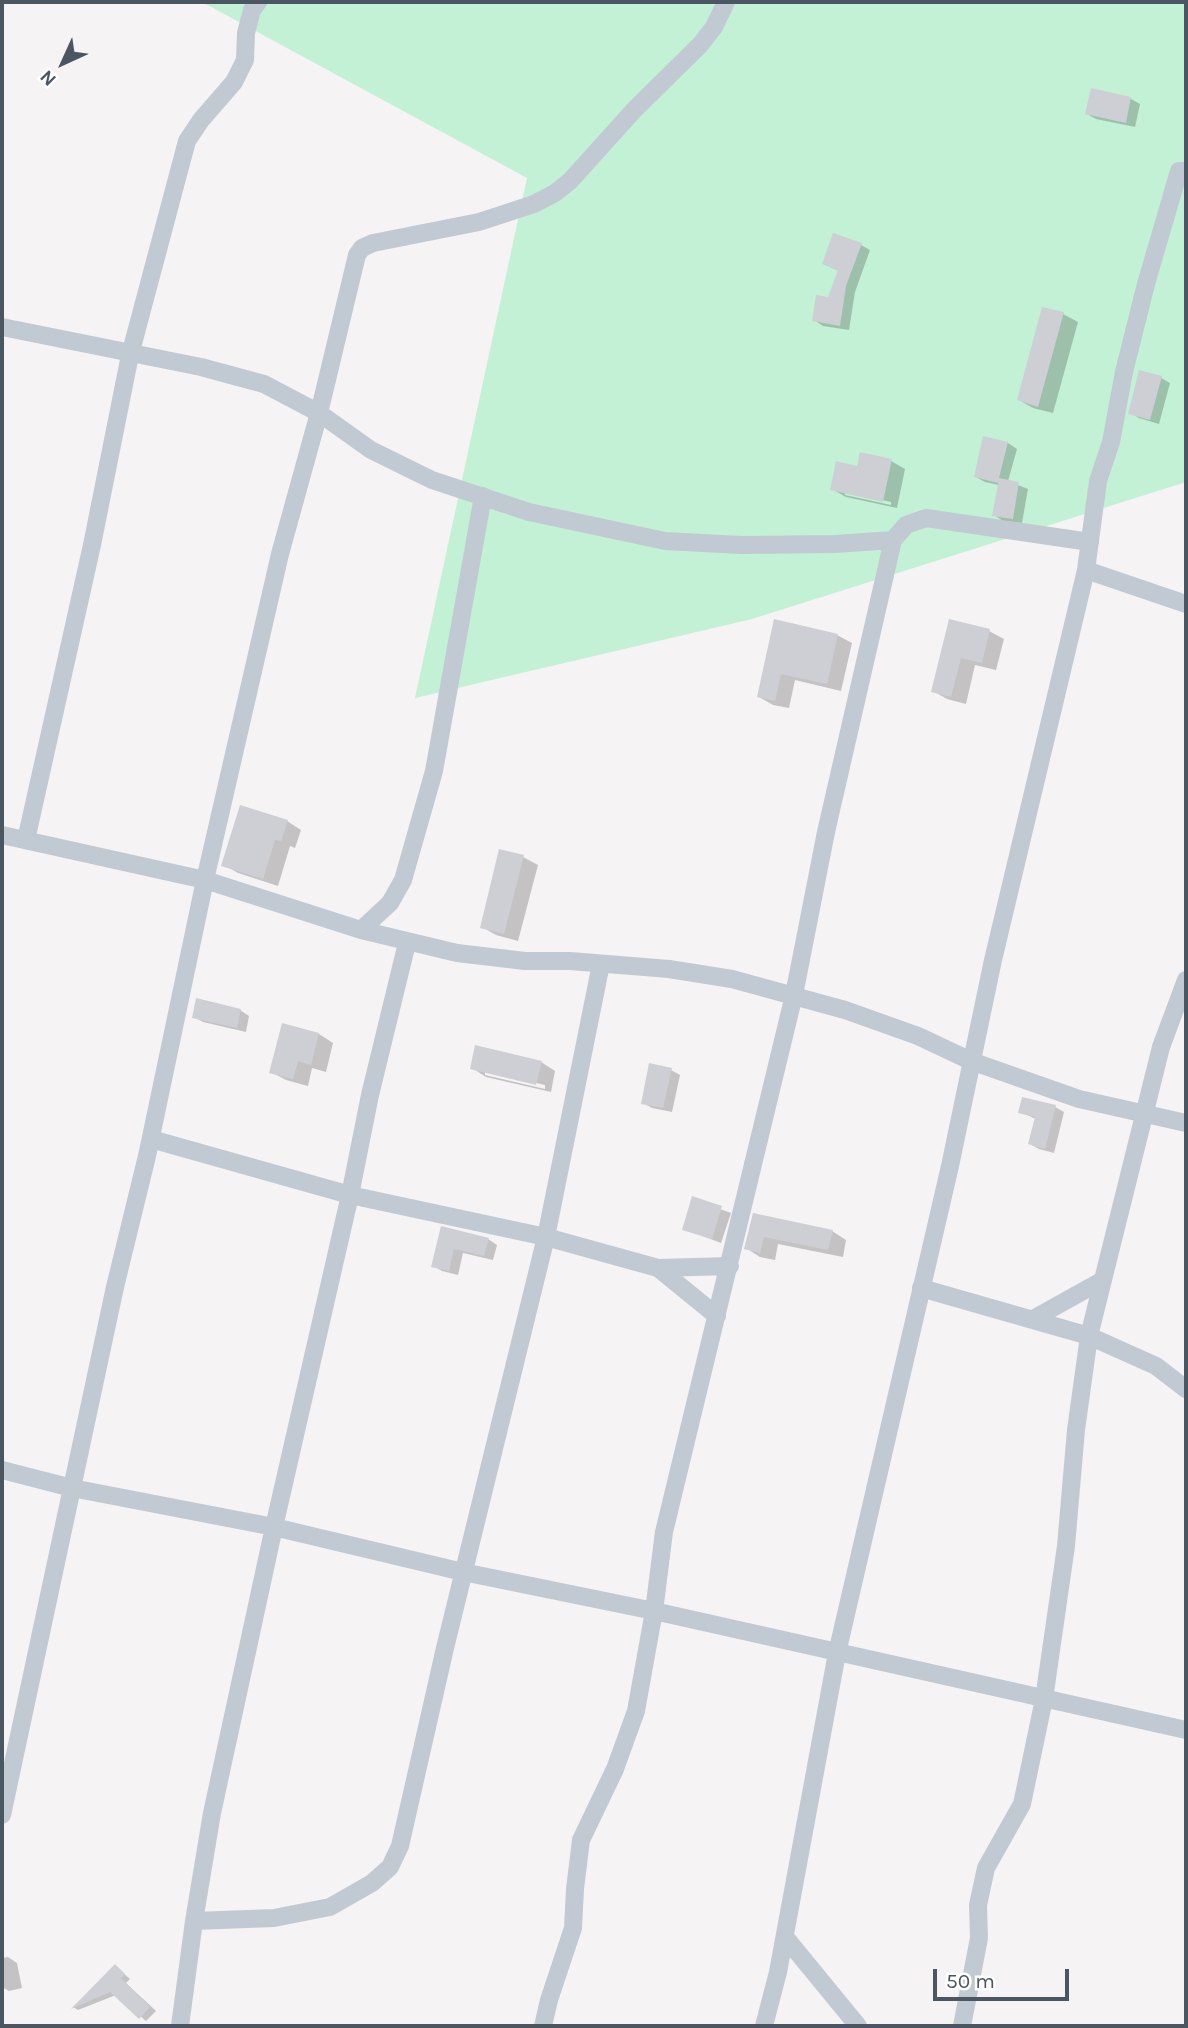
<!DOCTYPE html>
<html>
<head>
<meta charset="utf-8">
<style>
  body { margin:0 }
  #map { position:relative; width:1188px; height:2028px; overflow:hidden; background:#f5f3f3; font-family:Karla,sans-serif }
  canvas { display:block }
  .frame { position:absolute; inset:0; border:4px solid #4a5661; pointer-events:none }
  .north { position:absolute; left:28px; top:28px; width:70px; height:70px; -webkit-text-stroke:5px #fff; paint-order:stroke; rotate:225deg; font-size:19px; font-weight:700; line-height:28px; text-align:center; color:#4a5661 }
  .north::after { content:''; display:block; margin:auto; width:24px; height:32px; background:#4a5661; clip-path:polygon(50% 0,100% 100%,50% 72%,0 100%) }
  .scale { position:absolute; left:933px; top:1969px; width:136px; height:32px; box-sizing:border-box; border:4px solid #4a5661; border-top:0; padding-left:9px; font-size:21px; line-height:24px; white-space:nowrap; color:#4a5661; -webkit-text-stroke:5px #fff; paint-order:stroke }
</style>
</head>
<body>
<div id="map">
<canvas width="1188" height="2028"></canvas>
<div class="frame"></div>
<div class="north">N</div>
<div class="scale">50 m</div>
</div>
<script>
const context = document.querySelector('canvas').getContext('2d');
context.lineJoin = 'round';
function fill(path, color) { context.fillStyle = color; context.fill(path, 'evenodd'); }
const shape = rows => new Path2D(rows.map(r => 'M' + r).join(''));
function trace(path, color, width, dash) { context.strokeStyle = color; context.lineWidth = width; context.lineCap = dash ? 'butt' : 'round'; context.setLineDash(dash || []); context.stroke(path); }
fill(shape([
  [202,2,1186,2,1186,482,752,619,415,698,527,178]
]), '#c3f1d5');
fill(shape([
  [1092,90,1131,99,1140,104,1135,127,1096,119,1087,114],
  [861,245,870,250,855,292,849,330,823,326,814,320,829,299,839,271,824,264],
  [1063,314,1078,322,1053,413,1033,408,1019,400],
  [1161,378,1170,383,1159,424,1139,418,1130,413],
  [984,438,1008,443,1017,449,1008,481,1028,489,1022,523,1003,521,994,515,999,485,985,482,976,477],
  [891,461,905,469,897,508,846,497,832,489,858,468],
  [845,491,891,502,891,505,845,495],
  [775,621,837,635,852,643,841,691,795,680,789,708,773,705,759,697],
  [950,621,989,631,1004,639,996,670,975,665,966,704,947,699,933,691],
  [287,821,301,830,295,848,290,846,278,886,238,873,224,865],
  [523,857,538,865,518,941,496,935,482,927],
  [240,1010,249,1016,246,1032,203,1022,194,1017],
  [283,1025,319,1034,333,1043,326,1072,312,1068,308,1086,286,1080,271,1072],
  [541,1062,555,1071,551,1092,486,1077,472,1068],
  [485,1071,545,1085,545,1089,485,1075],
  [671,1070,680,1075,672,1112,652,1108,643,1103],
  [1055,1107,1064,1112,1054,1153,1039,1149,1030,1144,1036,1119,1020,1112],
  [693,1199,731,1213,721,1243,684,1229],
  [754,1215,832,1231,846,1240,843,1257,778,1244,775,1260,760,1257,746,1248],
  [442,1228,488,1239,497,1245,493,1260,463,1253,458,1275,442,1271,433,1266],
  [8,1957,17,1963,22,1988,9,1991,2,1987,2,1958],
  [115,1966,130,1979,126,1983,156,2011,146,2021,116,1995,78,2010,73,2007]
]), '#0003');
fill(shape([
  [1091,88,1131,97,1126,123,1085,114],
  [833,233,862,243,846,286,840,326,812,321,816,295,828,297,838,270,822,264],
  [1042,307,1064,312,1038,407,1017,400],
  [1139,370,1162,376,1150,420,1128,414],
  [983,436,1008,442,999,478,1019,482,1013,519,992,516,999,479,998,483,974,477],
  [860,452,892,459,883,502,830,490,836,461,857,466],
  [774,619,838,634,827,684,781,674,775,701,757,697],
  [949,619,990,629,982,663,961,658,951,697,931,692],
  [240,805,288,820,281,841,275,840,263,879,221,866],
  [499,849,524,855,504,934,480,928],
  [196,998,241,1009,237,1028,192,1018],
  [282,1023,319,1033,311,1065,298,1061,293,1079,269,1073],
  [475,1045,542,1061,536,1085,470,1069],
  [649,1063,672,1068,663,1108,641,1104],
  [1022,1097,1056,1105,1045,1149,1028,1144,1035,1117,1018,1113],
  [692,1196,722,1206,712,1239,682,1230],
  [753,1213,833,1230,828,1250,764,1237,760,1253,744,1249],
  [441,1226,489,1238,484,1256,454,1249,449,1271,431,1267],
  [115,1964,125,1974,121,1978,150,2007,139,2019,110,1992,71,2009]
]), '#cdcfd5');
trace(shape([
  [2,327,201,367,264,384,319,413,371,450,432,480,529,512,665,541,741,545,835,544,893,540],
  [1086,570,1186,604],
  [2,835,205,880,361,930,457,953,525,961,570,961,669,969,732,979,845,1010,918,1036,971,1061,1079,1099,1186,1123],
  [26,840,92,545,130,355,187,141,201,120,234,82,245,60,246,33,252,10,258,2],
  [361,930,390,903,403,880,434,771,483,496],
  [151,1139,350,1195,546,1237,658,1268,730,1266],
  [658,1268,717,1316],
  [921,1288,1089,1336,1156,1366,1186,1389],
  [1033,1319,1103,1280],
  [2,1470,72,1488,274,1527,463,1572,654,1611,1186,1730],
  [2,1815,115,1287,147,1156,205,880,280,554,319,413,357,255,362,248,373,243,479,222,534,204,555,193,570,181,635,109,700,45,714,27,726,2],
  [194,1921,274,1918,330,1907,372,1883,390,1867,400,1846,445,1648,546,1237,601,964],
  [785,1937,858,2026],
  [180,2026,194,1921,212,1813,274,1527,350,1195,370,1095,407,943],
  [543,2026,549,2000,573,1928,575,1889,581,1840,615,1769,636,1711,654,1611,664,1532,794,995,826,832,893,540,906,525,926,518,1090,542],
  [764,2026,778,1972,837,1653,950,1166,993,960,1086,570,1098,481,1111,442,1124,372,1146,284,1179,171,1186,171],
  [962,2026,979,1938,978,1905,986,1868,1022,1804,1044,1699,1066,1546,1076,1430,1089,1336,1161,1047,1186,980]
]), '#c1cad2', 18);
</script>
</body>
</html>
